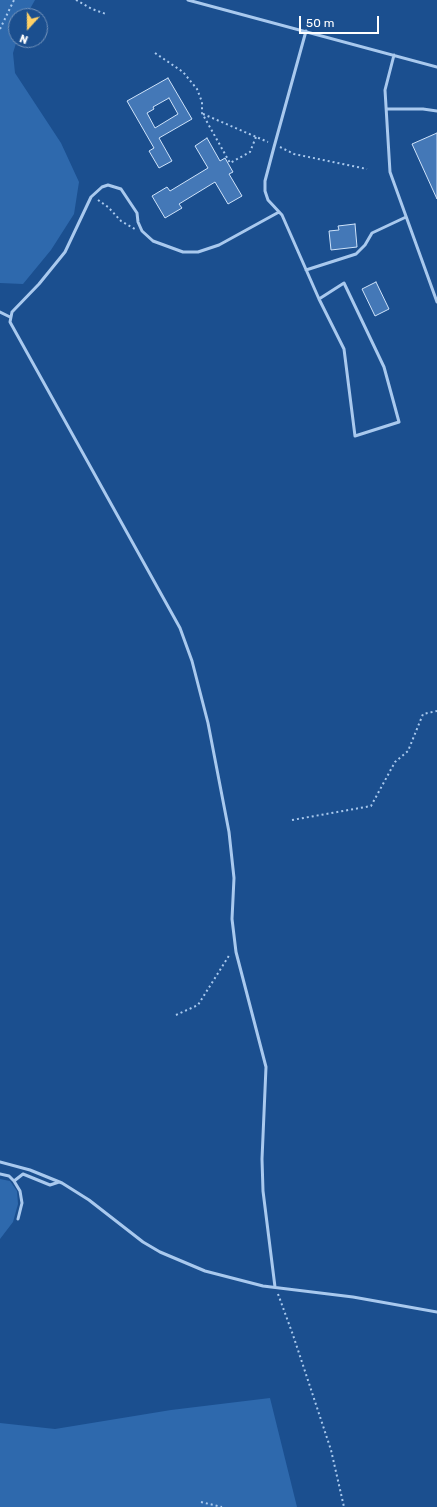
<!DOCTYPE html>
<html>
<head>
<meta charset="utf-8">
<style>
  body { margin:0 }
  #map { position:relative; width:437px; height:1507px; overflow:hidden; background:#1b4f8f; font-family:Rubik,sans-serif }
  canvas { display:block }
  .north { position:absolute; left:8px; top:8px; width:40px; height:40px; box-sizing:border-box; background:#1b4f8f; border:1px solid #7695bc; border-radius:50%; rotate:201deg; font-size:11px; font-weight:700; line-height:16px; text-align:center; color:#fff }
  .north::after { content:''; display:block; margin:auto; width:14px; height:18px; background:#ffd166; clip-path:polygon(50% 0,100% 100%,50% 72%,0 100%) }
  .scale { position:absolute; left:299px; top:16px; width:80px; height:18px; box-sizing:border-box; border:2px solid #fff; border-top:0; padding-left:5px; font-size:12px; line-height:14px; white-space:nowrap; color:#fff; -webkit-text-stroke:3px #1b4f8f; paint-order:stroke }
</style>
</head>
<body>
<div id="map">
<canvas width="437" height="1507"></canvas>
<div class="north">N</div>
<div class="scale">50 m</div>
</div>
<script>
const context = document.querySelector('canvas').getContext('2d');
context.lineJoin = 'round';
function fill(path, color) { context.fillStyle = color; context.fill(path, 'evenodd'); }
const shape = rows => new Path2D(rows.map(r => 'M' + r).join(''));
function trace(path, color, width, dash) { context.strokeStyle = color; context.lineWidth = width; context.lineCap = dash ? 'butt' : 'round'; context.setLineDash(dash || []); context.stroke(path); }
fill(shape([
  [0,0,35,0,26,16,16,16,17,40,13,53,15,73,61,143,79,182,74,214,51,250,23,284,0,283],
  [0,1179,10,1181,17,1191,18,1204,13,1222,0,1239],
  [270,1398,297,1507,0,1507,0,1423,55,1429,171,1410]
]), '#2e69ad');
const building = shape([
  [168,78,192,119,159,138,172,161,159,168,149,151,154,148,127,101,168,78],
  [169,98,178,114,155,128,147,113,154,109,153,107,169,98],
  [437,133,437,199,412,144,437,133],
  [207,138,220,161,225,158,233,172,229,174,242,196,228,204,215,182,179,204,182,208,165,218,152,196,167,187,170,191,208,168,195,146,207,138],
  [355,224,357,247,331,250,329,231,339,230,338,226,355,224],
  [376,282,389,309,375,316,362,289,376,282]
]);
fill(building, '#4478b7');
trace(building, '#cfe3fa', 1);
trace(shape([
  [76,0,92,9,106,14],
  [0,29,14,0],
  [155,53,183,72,197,89,202,102,202,113,230,163,250,152,256,137],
  [203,114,268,142],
  [280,147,294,154,367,169],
  [98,200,108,207,121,221,135,229],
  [292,820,371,806,395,762,408,751,423,714,437,711],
  [176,1015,198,1005,230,954],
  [278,1294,293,1335,331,1450,344,1507],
  [201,1502,222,1507]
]), '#a9c9ee', 2, [2, 3]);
trace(shape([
  [188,0,437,67],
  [306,31,274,147,265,181,265,191,268,200,282,215,319,299,344,349,355,436,399,422,384,367,344,283,319,299],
  [394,55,385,90,390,172,437,302],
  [387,109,423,109,437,111],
  [306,270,356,254,365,245,372,233,406,217],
  [0,312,10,317],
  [0,1162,30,1170,62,1183,89,1200,143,1242,160,1252,205,1271,263,1286,353,1297,437,1312],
  [0,1174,9,1176,14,1181],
  [18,1219,22,1203,20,1191,14,1181,23,1174,50,1185,59,1182],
  [275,1287,263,1191,262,1159,266,1067,236,952,232,919,234,878,229,832,208,723,192,661,180,628,10,322,12,312,39,284,65,252,91,197,102,187,108,185,121,189,137,213,138,222,142,231,153,241,183,252,198,252,219,245,279,212]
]), '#a9c9ee', 3);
</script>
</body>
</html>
